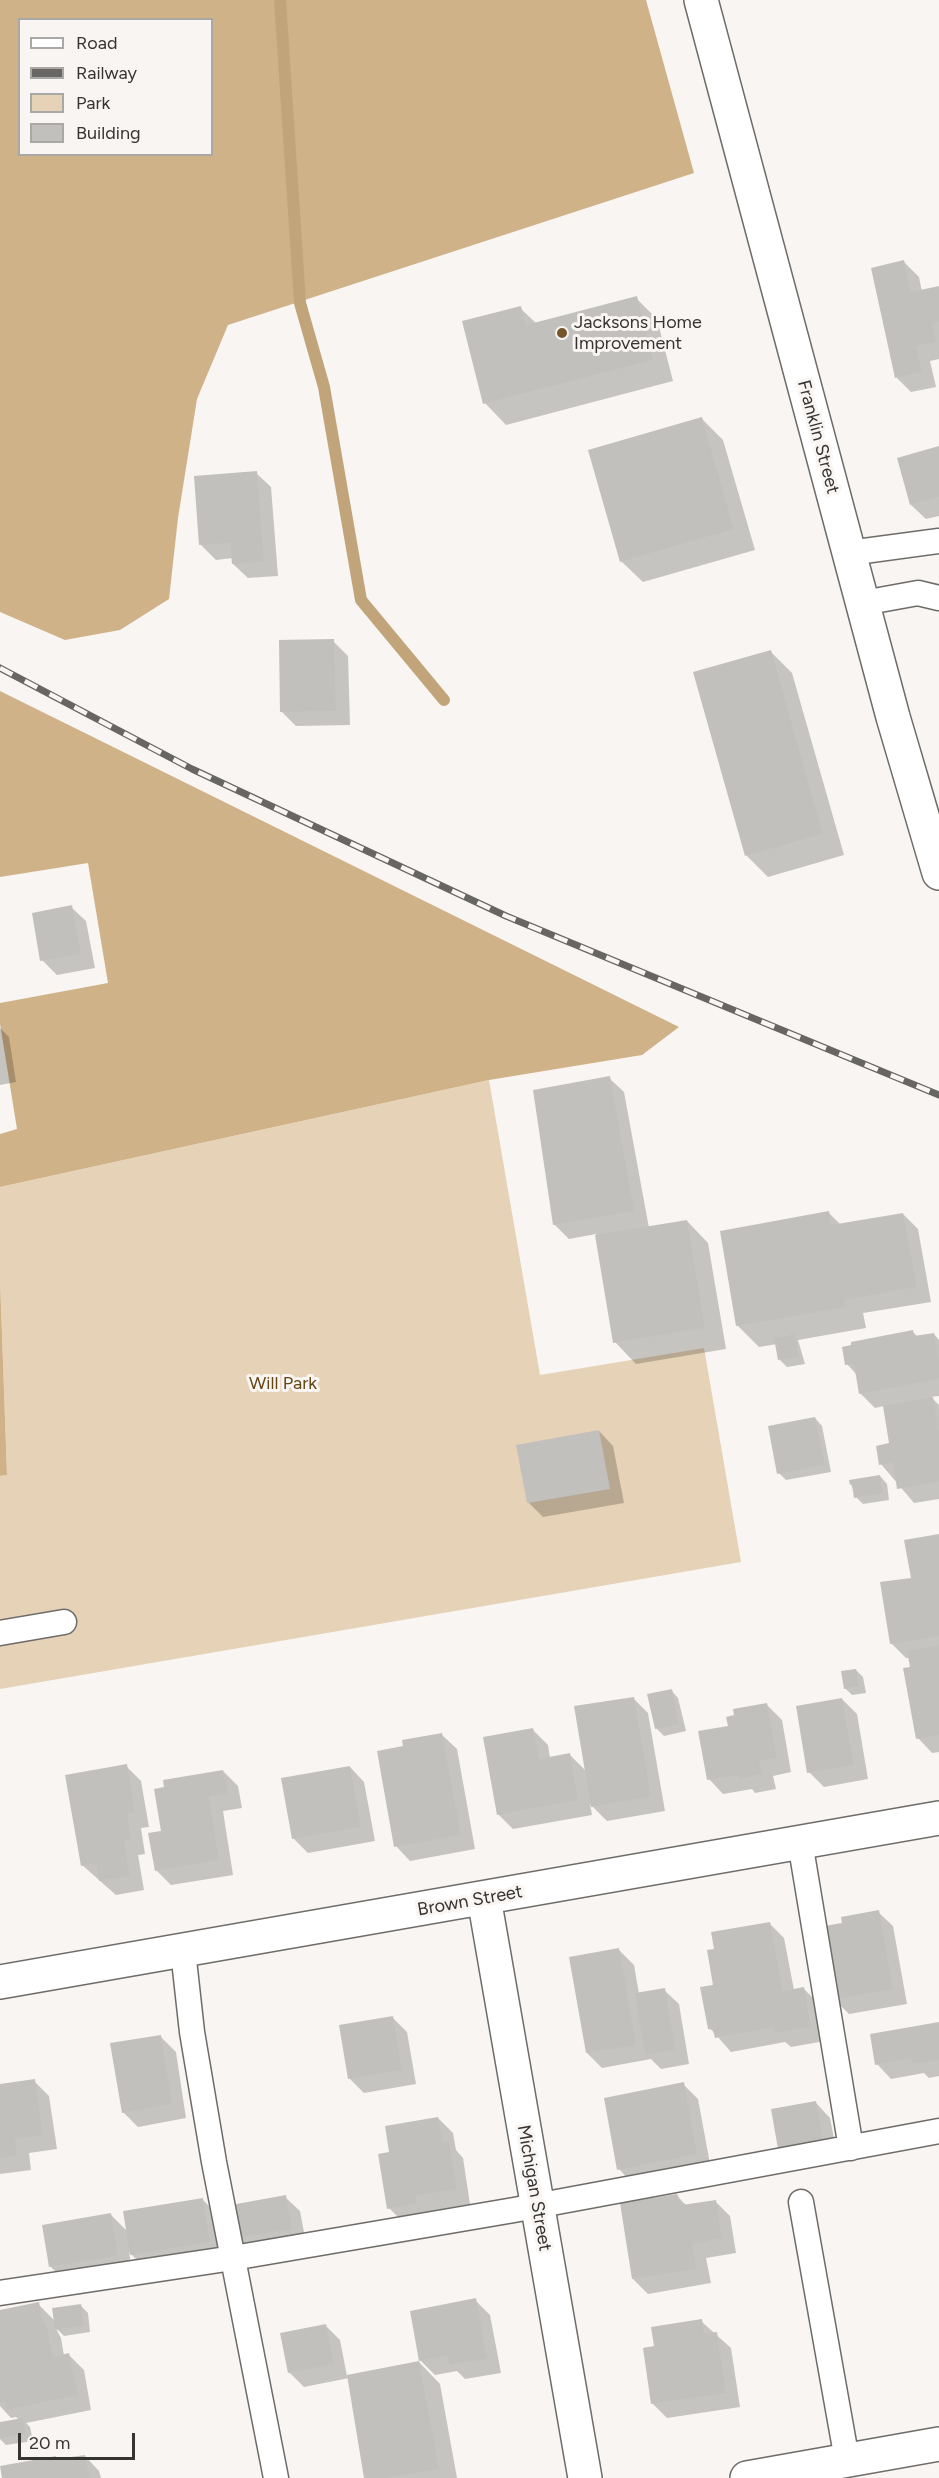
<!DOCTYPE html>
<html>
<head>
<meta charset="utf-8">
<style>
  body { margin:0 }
  #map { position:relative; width:939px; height:2478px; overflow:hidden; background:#f8f5f2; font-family:Figtree,sans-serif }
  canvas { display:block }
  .legend { position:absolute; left:18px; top:18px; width:195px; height:138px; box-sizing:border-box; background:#f8f5f2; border:2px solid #aaa8a6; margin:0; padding:8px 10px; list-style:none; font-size:18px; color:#353433 }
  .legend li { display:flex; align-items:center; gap:12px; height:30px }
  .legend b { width:30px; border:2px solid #aaa8a6 }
  .scale { position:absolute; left:18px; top:2433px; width:117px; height:27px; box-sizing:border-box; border:3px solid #353433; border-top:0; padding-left:8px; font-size:18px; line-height:21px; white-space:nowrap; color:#353433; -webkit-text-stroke:4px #f8f5f2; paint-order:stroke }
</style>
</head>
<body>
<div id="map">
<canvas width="939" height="2478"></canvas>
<ul class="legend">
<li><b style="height:8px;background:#fff"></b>Road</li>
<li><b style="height:8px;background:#676664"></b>Railway</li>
<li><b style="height:16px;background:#e6d2b7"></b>Park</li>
<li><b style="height:16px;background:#c2c0bd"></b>Building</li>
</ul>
<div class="scale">20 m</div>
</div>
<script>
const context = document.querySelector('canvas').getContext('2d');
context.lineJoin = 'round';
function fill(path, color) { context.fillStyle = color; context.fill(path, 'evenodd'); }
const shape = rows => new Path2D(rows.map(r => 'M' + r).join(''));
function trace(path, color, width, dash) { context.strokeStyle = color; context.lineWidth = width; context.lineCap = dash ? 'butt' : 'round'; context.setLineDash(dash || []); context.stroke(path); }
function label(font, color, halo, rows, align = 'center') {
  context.font = font + ' Figtree,sans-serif'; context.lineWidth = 6; context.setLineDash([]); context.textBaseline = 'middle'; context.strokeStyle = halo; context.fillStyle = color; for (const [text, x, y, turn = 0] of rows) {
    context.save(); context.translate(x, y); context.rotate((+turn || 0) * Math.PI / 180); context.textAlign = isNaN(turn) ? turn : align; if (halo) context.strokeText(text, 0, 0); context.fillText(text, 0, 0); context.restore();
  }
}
fill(shape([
  [489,1080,540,1375,704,1348,741,1562,0,1689,0,1476,7,1475,0,1278,0,1187]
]), '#e6d2b7');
fill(shape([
  [0,0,646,0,694,173,228,325,197,399,178,518,169,599,120,630,65,640,0,612],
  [20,20,212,20,212,154,20,154],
  [0,691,679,1027,642,1055,489,1080,0,1187,0,1134,17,1129,0,1024,0,1003,108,983,88,863,0,877],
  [0,1278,7,1475,0,1476]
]), '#d0b289');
fill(shape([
  [904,262,919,277,922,292,939,288,939,359,930,361,936,387,911,392,897,378],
  [636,298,657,319,673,381,506,425,485,403,520,308,536,323],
  [702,419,723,440,755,550,643,582,621,561],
  [939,448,939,516,926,519,911,505],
  [256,473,271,487,278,576,248,578,233,564,233,558,216,560,201,545],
  [333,641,348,656,350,725,296,726,282,712],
  [770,651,792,673,844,855,768,877,747,856,695,673],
  [71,907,86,921,95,968,57,975,42,960],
  [0,1028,9,1037,16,1082,0,1085],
  [609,1078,624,1092,649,1228,687,1221,708,1243,726,1349,636,1364,615,1342,596,1234,569,1239,554,1224],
  [829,1213,841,1225,903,1214,918,1229,931,1302,863,1313,866,1328,798,1340,805,1364,787,1367,780,1360,777,1344,759,1347,737,1325],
  [913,1332,918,1337,934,1334,939,1340,939,1396,931,1397,939,1405,939,1499,914,1503,881,1464,891,1445,884,1406,875,1408,860,1393,857,1375,847,1364],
  [815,1418,822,1426,831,1472,786,1480,779,1473],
  [599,1431,613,1446,624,1503,543,1517,528,1502],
  [880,1476,887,1484,889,1500,863,1504,856,1497,851,1484],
  [939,1536,939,1752,932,1753,918,1738,910,1658,906,1658,891,1643,913,1579],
  [856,1670,863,1677,866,1693,852,1695,845,1688],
  [671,1690,678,1698,686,1731,664,1736,656,1728],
  [633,1698,648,1713,665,1811,607,1821,590,1804,592,1815,513,1829,498,1814,533,1730,548,1745,550,1758,570,1755,587,1772],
  [842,1699,857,1714,868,1779,824,1787,809,1772],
  [767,1705,782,1720,791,1772,773,1776,776,1789,755,1793,752,1789,723,1794,709,1779,730,1727],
  [442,1735,457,1749,475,1849,410,1861,396,1846],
  [126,1766,141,1781,149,1827,141,1828,145,1854,138,1855,144,1890,116,1895,82,1865],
  [350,1767,364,1782,375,1841,308,1853,293,1838],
  [223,1771,238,1786,242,1808,223,1811,233,1875,171,1885,156,1870],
  [878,1912,893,1926,907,2004,849,2014,834,1999,844,1924],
  [769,1923,784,1938,794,1990,803,1988,818,2003,825,2041,791,2047,785,2042,731,2052,710,2028,715,1950],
  [619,1950,634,1965,639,1994,664,1990,679,2004,689,2064,661,2069,651,2059,602,2068,587,2053],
  [393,2018,407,2032,416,2084,364,2093,349,2078],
  [939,2024,939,2076,929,2078,924,2073,891,2079,877,2064],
  [161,2037,176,2052,186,2118,138,2127,123,2112],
  [34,2081,49,2096,57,2149,29,2153,31,2170,0,2174,0,2085],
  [683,2084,698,2099,711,2169,633,2184,619,2169],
  [816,2103,830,2118,837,2154,794,2163,772,2111],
  [438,2118,453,2133,456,2150,463,2158,470,2204,431,2211,430,2219,404,2223,389,2208,391,2153],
  [676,2195,687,2206,715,2201,730,2216,736,2253,706,2258,711,2283,648,2294,633,2279],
  [285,2197,300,2211,306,2243,253,2252,238,2237],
  [202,2199,217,2214,224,2256,147,2270,129,2252,132,2270,65,2281,50,2266,111,2215,128,2232],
  [475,2300,490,2315,501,2373,465,2379,457,2371,435,2375,420,2360],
  [38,2304,55,2321,80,2305,88,2313,90,2332,64,2336,55,2327,61,2338,64,2356,69,2355,84,2370,91,2410,26,2423,30,2427,33,2441,6,2445,0,2439,0,2423,19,2420,16,2417,11,2418,0,2406,0,2328],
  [701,2321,731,2348,740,2407,667,2418,653,2404,656,2347],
  [326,2326,340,2340,347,2376,419,2362,440,2384,457,2478,366,2478,349,2378,304,2387,289,2372],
  [85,2456,99,2471,101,2478,3,2478,56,2457,59,2461]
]), '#0003');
trace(shape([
  [280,0,300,303,324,387,361,600,444,700]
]), '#c2a47b', 12);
fill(shape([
  [904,260,911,292,939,286,939,322,932,324,936,342,916,346,922,372,895,378,871,268],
  [637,296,653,360,483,404,462,321,521,306,526,325],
  [702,417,734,529,620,562,588,450],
  [939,446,939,497,910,505,897,458],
  [257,471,264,562,232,564,230,543,199,545,194,476],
  [334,639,336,711,280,712,279,640],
  [771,650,823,834,745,856,693,672],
  [72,905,81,954,40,961,32,913],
  [610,1076,634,1211,553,1225,533,1090],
  [829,1211,831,1225,903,1213,917,1287,844,1300,846,1307,736,1326,720,1231],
  [687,1220,705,1328,613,1343,595,1235],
  [913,1330,914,1336,934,1333,939,1359,939,1379,859,1394,854,1364,845,1365,842,1347,851,1345,851,1342],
  [795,1334,799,1357,778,1360,774,1338],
  [933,1397,939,1432,939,1482,897,1489,893,1462,879,1465,876,1446,889,1443,883,1406],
  [815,1417,825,1465,777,1474,768,1426],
  [599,1430,610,1489,527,1503,516,1445],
  [880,1475,883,1493,854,1498,852,1484,850,1485,849,1480],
  [939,1534,939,1636,890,1644,880,1582,911,1578,904,1540],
  [939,1645,939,1735,916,1739,903,1668,910,1667,907,1651],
  [856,1669,859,1686,844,1689,841,1671],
  [672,1689,679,1724,655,1729,647,1694],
  [634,1697,651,1797,591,1807,574,1706],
  [842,1698,854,1765,807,1773,796,1706],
  [767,1703,777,1758,759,1761,762,1774,739,1779,738,1775,707,1780,698,1731,728,1726,726,1717,734,1715,733,1709],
  [533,1728,539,1759,570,1753,578,1800,497,1815,483,1737],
  [442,1733,461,1835,394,1847,377,1751,403,1746,402,1740],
  [127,1764,135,1812,127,1814,131,1839,124,1841,130,1876,99,1881,96,1863,81,1866,65,1775],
  [350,1766,361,1827,292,1839,281,1778],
  [223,1770,228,1793,209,1797,219,1860,155,1871,148,1833,161,1831,154,1789,164,1787,163,1780],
  [879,1910,893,1989,832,2000,819,1927,842,1923,841,1917],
  [770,1922,783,1991,804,1987,811,2027,775,2033,774,2027,715,2038,713,2030,708,2029,700,1987,713,1985,707,1950,714,1949,711,1932],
  [619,1948,636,2045,586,2053,569,1957],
  [665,1988,675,2050,645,2055,635,1993],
  [393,2016,402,2070,348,2079,339,2025],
  [939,2022,939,2060,912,2064,911,2058,875,2065,870,2034],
  [161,2035,172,2104,122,2113,110,2043],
  [35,2079,43,2135,15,2139,17,2156,0,2158,0,2084],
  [684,2082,697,2154,617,2170,604,2098],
  [816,2101,823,2140,778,2149,771,2109],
  [438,2117,443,2142,449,2141,457,2189,416,2196,416,2204,387,2209,378,2154,389,2152,385,2126],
  [677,2194,682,2205,716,2200,722,2238,692,2244,697,2269,632,2279,620,2203],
  [286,2195,292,2229,237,2238,231,2205],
  [203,2198,210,2242,130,2255,123,2211],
  [111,2213,118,2256,49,2267,42,2225],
  [476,2298,487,2359,449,2365,447,2356,419,2361,410,2311],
  [39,2302,43,2322,46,2322,53,2357,69,2353,78,2395,6,2410,5,2402,0,2403,0,2310],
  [81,2304,84,2325,55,2330,52,2308],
  [702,2319,704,2334,717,2332,726,2393,651,2404,643,2348,654,2346,651,2327],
  [326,2324,334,2364,288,2373,280,2333],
  [419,2361,439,2469,388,2478,364,2478,347,2375],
  [23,2418,26,2434,0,2438,0,2422],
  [85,2455,89,2478,2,2478,0,2466,56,2456,57,2459]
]), '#c2c0bd');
const service = shape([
  [849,553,939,541],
  [863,603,918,593,939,598],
  [0,1633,64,1622],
  [800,1842,851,2148],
  [183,1951,192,2032,214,2162,276,2478],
  [801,2202,847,2460],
  [0,2293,233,2258,514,2210,939,2131]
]);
const minor = shape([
  [701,0,893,717,939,873],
  [484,1898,585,2478],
  [0,1982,939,1818],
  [747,2478,939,2444]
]);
trace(service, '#6e6c69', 27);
trace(minor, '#6e6c69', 36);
trace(service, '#fff', 24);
trace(minor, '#fff', 33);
const rail = shape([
  [0,668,192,769,506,916,939,1095]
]);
trace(rail, '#676664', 7);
trace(rail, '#f8f5f2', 4.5, [14]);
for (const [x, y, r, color] of [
  [562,333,6,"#75572b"]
]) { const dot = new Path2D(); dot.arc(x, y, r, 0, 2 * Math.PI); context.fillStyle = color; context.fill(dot); trace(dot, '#f8f5f2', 2); }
label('18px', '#353433', '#f8f5f2', [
  ["Jacksons Home",574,323],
  ["Improvement",574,344]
], 'left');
label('18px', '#353433', '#f8f5f2', [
  ["Franklin Street",818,437,75],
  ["Brown Street",470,1901,-10],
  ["Michigan Street",534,2188,80]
]);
label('18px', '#644615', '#f8f5f2', [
  ["Will Park",283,1384]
]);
</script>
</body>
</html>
